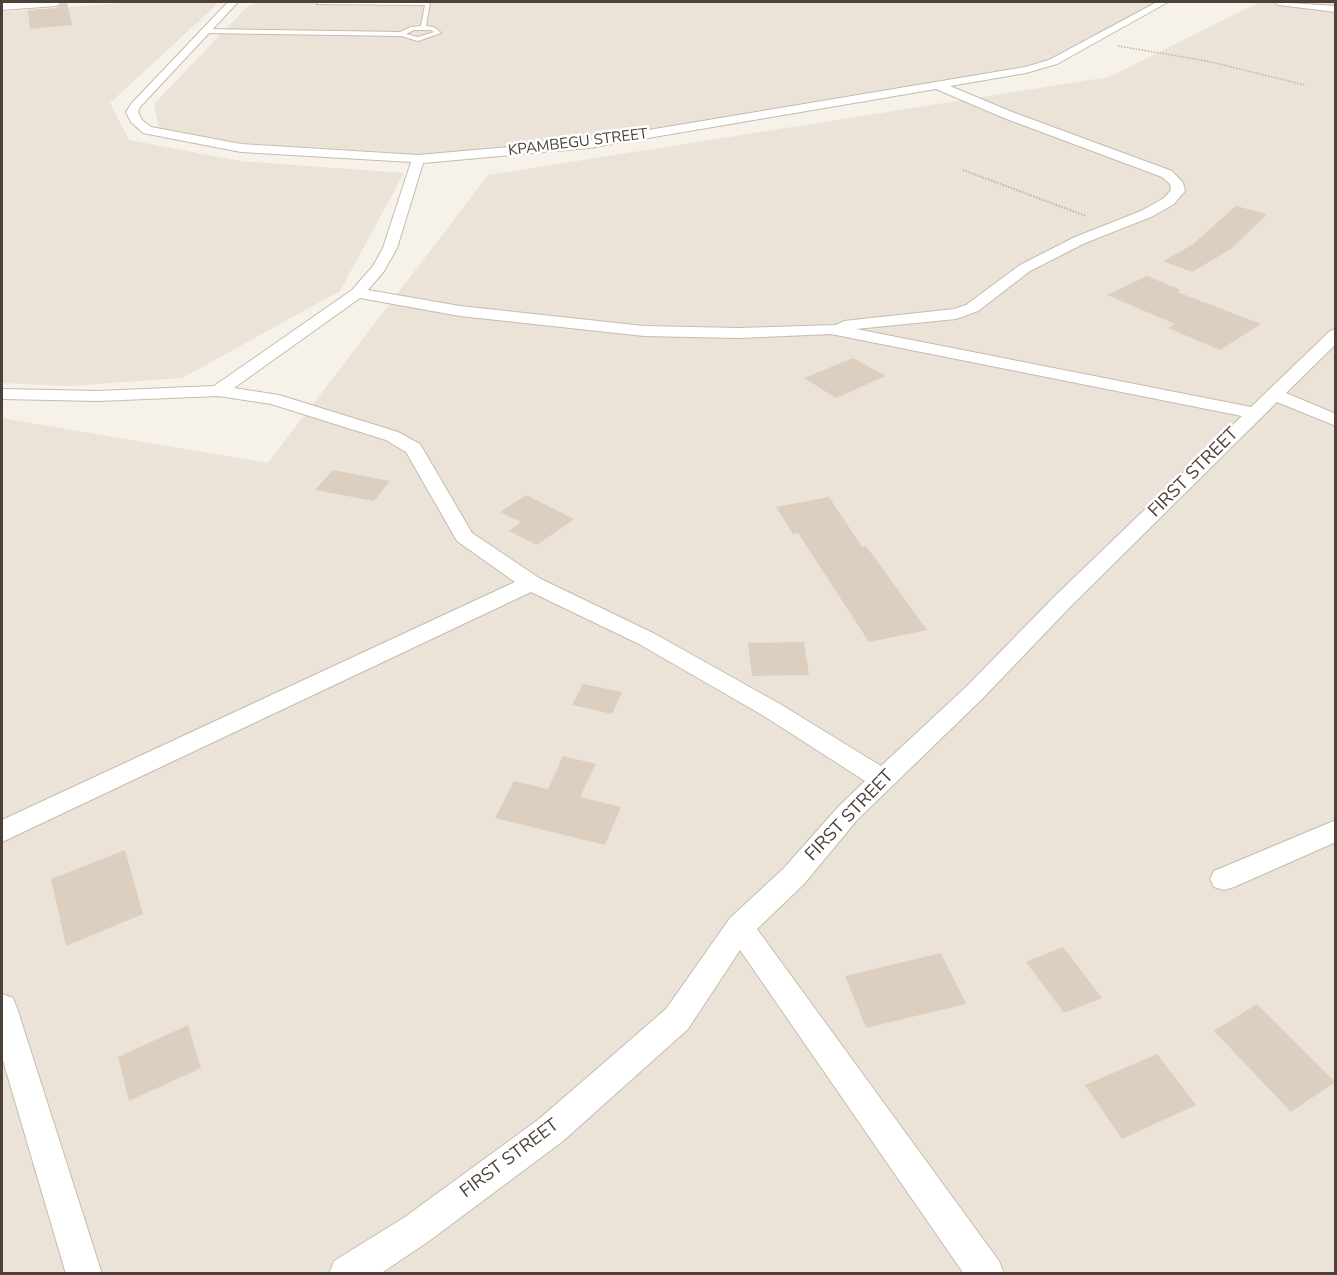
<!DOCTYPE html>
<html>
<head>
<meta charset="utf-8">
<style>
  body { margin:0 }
  #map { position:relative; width:1337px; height:1275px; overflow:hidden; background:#f6f1e9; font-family:"Nunito Sans",sans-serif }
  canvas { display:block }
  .frame { position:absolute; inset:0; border:3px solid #4b4136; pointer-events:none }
</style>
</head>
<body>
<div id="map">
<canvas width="1337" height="1275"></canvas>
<div class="frame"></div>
</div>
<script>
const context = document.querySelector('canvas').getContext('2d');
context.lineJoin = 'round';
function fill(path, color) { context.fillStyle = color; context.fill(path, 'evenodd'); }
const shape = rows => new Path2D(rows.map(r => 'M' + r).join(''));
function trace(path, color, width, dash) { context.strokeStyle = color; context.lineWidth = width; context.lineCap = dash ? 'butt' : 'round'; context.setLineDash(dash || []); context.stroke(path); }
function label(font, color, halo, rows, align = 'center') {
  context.font = font + ' "Nunito Sans",sans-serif'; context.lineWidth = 5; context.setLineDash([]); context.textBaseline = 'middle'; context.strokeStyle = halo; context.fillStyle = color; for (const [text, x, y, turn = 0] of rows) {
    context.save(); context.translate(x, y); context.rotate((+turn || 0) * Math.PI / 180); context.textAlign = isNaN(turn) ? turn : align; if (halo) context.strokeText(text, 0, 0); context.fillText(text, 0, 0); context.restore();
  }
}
fill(shape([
  [137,2,217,2,215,6,110,103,129,140,240,161,404,173,340,291,182,378,68,386,2,383,2,12],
  [258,2,1156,2,1039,64,694,124,445,156,243,143,159,130,154,104,247,7],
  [1260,2,1335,2,1335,1273,2,1273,2,418,268,463,488,175,1109,77]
]), '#ebe3d7');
fill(shape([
  [64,2,67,2,72,25,30,29,28,10,56,8],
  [1236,206,1267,214,1231,249,1192,272,1163,261,1192,245],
  [1147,276,1181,290,1177,292,1261,324,1220,350,1168,328,1175,324,1107,295],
  [853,358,886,376,836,398,804,378],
  [333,470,390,481,374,501,315,490],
  [526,495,574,519,537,545,509,531,521,522,500,512],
  [829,497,862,547,866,546,927,630,869,642,798,533,793,534,776,507],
  [804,642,809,675,752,676,748,643],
  [583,684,622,692,612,714,572,705],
  [563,756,596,764,580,797,621,807,605,845,495,818,514,781,548,789],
  [125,850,143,914,66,946,51,879],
  [1063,947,1102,998,1064,1013,1026,962],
  [941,953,966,1004,866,1028,845,976],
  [1257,1004,1335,1082,1291,1112,1214,1031],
  [188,1025,201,1068,129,1101,118,1057],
  [1157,1054,1196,1105,1122,1139,1085,1085]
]), '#ddcfc0');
const service = shape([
  [319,2,430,2,426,26,434,27,441,33,418,41,401,36,204,33,201,31,204,29,400,32,411,27,421,26,425,5,317,4,319,2],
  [414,30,431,30,434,32,418,37,406,34,414,30]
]);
const minor = shape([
  [228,2,238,2,140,107,138,112,142,120,151,127,241,144,418,155,589,140,1025,67,1049,60,1157,2,1168,2,1057,64,1026,73,950,86,1012,112,1172,171,1183,183,1185,191,1174,204,1151,217,1085,243,1030,271,978,311,956,319,856,329,1251,407,1330,331,1336,329,1336,344,1286,393,1336,414,1336,426,1277,402,1071,606,983,698,857,820,804,884,757,929,999,1261,1004,1274,964,1274,740,950,688,1029,563,1141,429,1241,380,1274,329,1274,334,1261,405,1217,539,1119,666,1009,730,918,784,868,839,806,865,781,764,716,639,644,531,592,2,842,2,820,515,582,457,541,406,452,386,440,271,404,218,396,98,401,2,399,2,389,98,391,214,386,352,290,373,266,383,248,411,162,241,152,143,133,131,122,126,112,131,104,228,2],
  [936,89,1004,118,1162,177,1170,184,1171,190,1164,198,1141,211,1075,237,1020,265,966,305,954,309,844,321,836,325,739,328,644,326,460,306,368,290,384,271,397,248,423,163,589,148,936,89],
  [360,298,460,316,644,336,739,338,831,334,1242,416,1055,596,967,686,881,766,780,704,655,634,539,578,472,533,420,444,398,432,279,395,234,388,360,298],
  [1274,2,1336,6,1336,12,1279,5,1274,2],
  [1336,820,1336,842,1234,887,1224,890,1214,887,1210,879,1214,871,1336,820],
  [2,994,13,998,17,1008,102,1274,66,1274,2,1057,2,994]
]);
const tertiary = shape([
  [2,2,62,2,56,6,2,10,2,2]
]);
trace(service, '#c6bcad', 2);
trace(minor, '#c6bcad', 2);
trace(tertiary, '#c6bcad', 2);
trace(shape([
  [1118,46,1207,61,1305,85]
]), '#c7b39a', 1.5, [1.5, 1.5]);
trace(shape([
  [963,170,1086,216]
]), '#c7b39a', 2, [1.5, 1.5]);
fill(service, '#fff');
fill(minor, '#fff');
fill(tertiary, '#fff');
label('15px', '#4b4136', '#fff', [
  ["KPAMBEGU STREET",578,143,-7]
]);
label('18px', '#4b4136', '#fff', [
  ["FIRST STREET",1194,473,-45],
  ["FIRST STREET",850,816,-46],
  ["FIRST STREET",510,1159,-37]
]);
</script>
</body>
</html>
